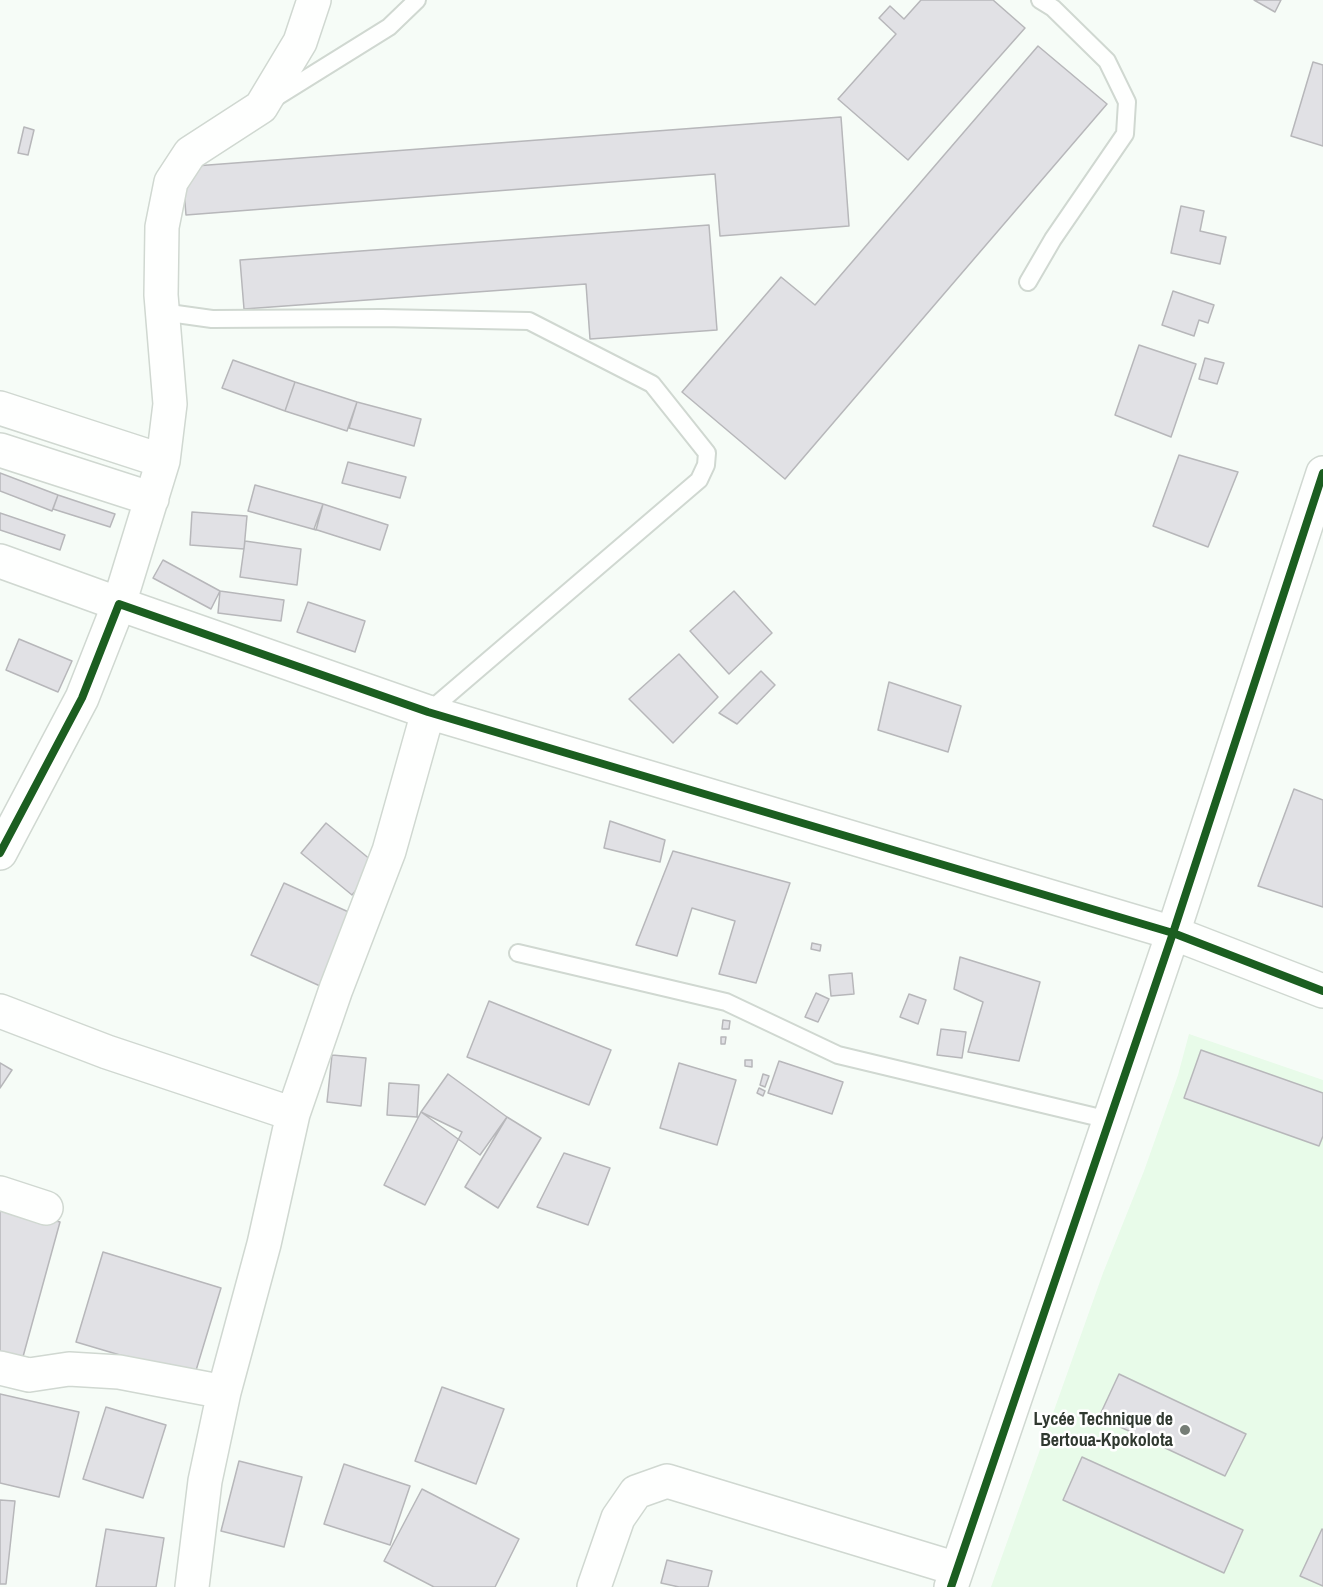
<!DOCTYPE html>
<html>
<head>
<meta charset="utf-8">
<style>
  body { margin:0 }
  canvas { display:block; background:#f6fcf7 }
</style>
</head>
<body>
<canvas width="1323" height="1587"></canvas>
<script>
const context = document.querySelector('canvas').getContext('2d');
context.lineJoin = 'round';
function fill(path, color) { context.fillStyle = color; context.fill(path, 'evenodd'); }
const shape = rows => new Path2D(rows.map(r => 'M' + r).join(''));
function trace(path, color, width, dash) { context.strokeStyle = color; context.lineWidth = width; context.lineCap = dash ? 'butt' : 'round'; context.setLineDash(dash || []); context.stroke(path); }
function label(font, color, halo, rows, align = 'center') {
  context.font = font + ' "Archivo Narrow",sans-serif'; context.lineWidth = 5; context.setLineDash([]); context.textBaseline = 'middle'; context.strokeStyle = halo; context.fillStyle = color; for (const [text, x, y, turn = 0] of rows) {
    context.save(); context.translate(x, y); context.rotate((+turn || 0) * Math.PI / 180); context.textAlign = isNaN(turn) ? turn : align; if (halo) context.strokeText(text, 0, 0); context.fillText(text, 0, 0); context.restore();
  }
}
fill(shape([
  [1189,1034,1323,1080,1323,1587,991,1587,1103,1273,1144,1171,1178,1075]
]), '#e8fbe9');
const building = shape([
  [921,0,993,0,1025,28,908,160,838,99,896,34,879,18,890,6,904,19,921,0],
  [1254,0,1281,0,1275,12,1254,0],
  [1038,46,1107,104,785,479,682,392,781,277,815,305,1038,46],
  [1313,62,1323,65,1323,146,1291,136,1313,62],
  [841,117,849,226,720,236,715,174,186,215,182,167,841,117],
  [24,127,34,130,28,155,18,153,24,127],
  [1181,206,1204,211,1200,231,1226,237,1220,264,1171,253,1181,206],
  [709,225,717,330,590,339,586,284,244,309,240,260,709,225],
  [1173,291,1214,305,1208,323,1199,320,1194,336,1162,325,1173,291],
  [1139,345,1196,364,1171,437,1115,415,1139,345],
  [1205,358,1224,363,1217,384,1199,379,1205,358],
  [233,360,295,382,285,411,222,388,233,360],
  [295,382,357,402,347,431,285,411,295,382],
  [357,402,421,419,414,446,349,428,357,402],
  [1179,455,1238,472,1208,547,1153,526,1179,455],
  [348,462,406,477,400,498,342,483,348,462],
  [0,473,58,495,52,511,0,491,0,473],
  [255,485,323,504,316,530,248,511,255,485],
  [58,495,115,514,110,527,53,509,58,495],
  [323,504,388,525,380,550,314,529,323,504],
  [192,512,247,516,244,549,190,545,192,512],
  [0,513,65,535,60,550,0,530,0,513],
  [245,541,301,549,297,585,240,577,245,541],
  [163,560,220,591,211,609,153,578,163,560],
  [220,591,284,600,281,621,218,613,220,591],
  [734,591,772,633,729,674,690,631,734,591],
  [308,602,365,621,355,652,297,632,308,602],
  [19,639,72,661,58,692,6,670,19,639],
  [679,654,718,697,673,743,629,699,679,654],
  [761,671,775,685,737,724,719,713,761,671],
  [889,682,961,706,948,752,878,730,889,682],
  [1294,789,1323,800,1323,907,1258,886,1294,789],
  [610,821,665,840,660,862,604,848,610,821],
  [326,823,377,865,352,895,301,853,326,823],
  [673,851,790,883,756,983,719,974,735,921,692,908,677,956,636,945,673,851],
  [284,883,362,918,329,990,251,955,284,883],
  [812,943,821,945,820,951,811,949,812,943],
  [960,957,1040,982,1019,1061,968,1052,983,1002,954,989,960,957],
  [852,973,854,994,831,996,829,975,852,973],
  [816,993,829,999,818,1022,805,1017,816,993],
  [909,994,926,1000,918,1024,900,1017,909,994],
  [489,1001,611,1050,589,1105,467,1057,489,1001],
  [723,1020,730,1021,729,1029,722,1029,723,1020],
  [941,1029,966,1032,962,1058,937,1055,941,1029],
  [721,1037,726,1037,725,1044,721,1044,721,1037],
  [1201,1050,1323,1093,1323,1136,1319,1146,1184,1098,1201,1050],
  [332,1055,366,1058,361,1106,327,1102,332,1055],
  [745,1060,752,1060,752,1067,745,1066,745,1060],
  [779,1061,843,1082,832,1114,768,1093,779,1061],
  [0,1063,12,1070,0,1088,0,1063],
  [679,1063,736,1080,717,1145,660,1128,679,1063],
  [448,1074,507,1117,480,1155,421,1112,448,1074],
  [763,1074,769,1076,765,1087,760,1085,763,1074],
  [389,1083,419,1085,417,1117,387,1115,389,1083],
  [759,1088,765,1091,763,1096,757,1093,759,1088],
  [421,1112,462,1132,425,1205,384,1185,421,1112],
  [507,1117,541,1138,498,1208,465,1187,507,1117],
  [564,1153,610,1168,588,1225,537,1207,564,1153],
  [0,1206,60,1222,21,1364,0,1359,0,1206],
  [103,1252,221,1288,194,1377,76,1342,103,1252],
  [1119,1374,1246,1434,1225,1476,1099,1417,1119,1374],
  [442,1387,504,1409,476,1484,415,1461,442,1387],
  [0,1394,79,1412,59,1497,0,1483,0,1394],
  [106,1407,166,1425,143,1498,83,1479,106,1407],
  [1082,1457,1243,1530,1224,1573,1063,1500,1082,1457],
  [239,1461,302,1477,284,1547,221,1531,239,1461],
  [344,1464,410,1486,390,1545,324,1524,344,1464],
  [422,1489,519,1539,495,1587,434,1587,384,1561,422,1489],
  [0,1500,15,1501,6,1584,0,1584,0,1500],
  [106,1529,164,1538,156,1587,96,1587,106,1529],
  [1322,1529,1323,1530,1323,1586,1300,1576,1322,1529],
  [667,1560,712,1571,708,1587,679,1587,661,1583,667,1560]
]);
fill(building, '#e1e1e5');
trace(building, '#b7b7ba', 1.5);
const service = shape([
  [275,98,389,27,417,0],
  [1028,282,1053,239,1125,134,1127,102,1107,61,1053,8,1040,0],
  [162,312,212,319,382,318,529,321,652,384,707,453,706,465,699,480,428,712],
  [518,953,726,1002,838,1055,1109,1120]
]);
const minor = shape([
  [0,408,163,461],
  [0,450,152,499],
  [0,561,119,604,163,461,170,404,161,295,162,227,171,182,190,153,261,107,300,42,314,0],
  [0,853,82,698,119,604,428,712,1173,933,1323,991],
  [0,1011,107,1052,293,1114],
  [0,1193,46,1208],
  [0,1368,29,1375,69,1369,119,1372,224,1392],
  [192,1587,205,1481,224,1392,264,1244,293,1114,336,989,389,851,428,712],
  [594,1587,618,1518,636,1492,667,1481,957,1569],
  [951,1587,1173,933,1323,473]
]);
trace(service, '#d0d8d1', 20);
trace(minor, '#d0d8d1', 36);
trace(service, '#fefffe', 16);
trace(minor, '#fefffe', 33);
trace(shape([
  [0,853,82,698,119,604,428,712,1173,933,1323,991],
  [951,1587,1173,933,1323,473]
]), '#1b5e20', 8);
for (const [x, y, r, color] of [
  [1185,1430,6,"#757d76"]
]) { const dot = new Path2D(); dot.arc(x, y, r, 0, 2 * Math.PI); context.fillStyle = color; context.fill(dot); trace(dot, '#fff', 2); }
label('bold 18px', '#303930', '#fff', [
  ["Lycée Technique de",1173,1420],
  ["Bertoua-Kpokolota",1173,1441]
], 'right');
</script>
</body>
</html>
